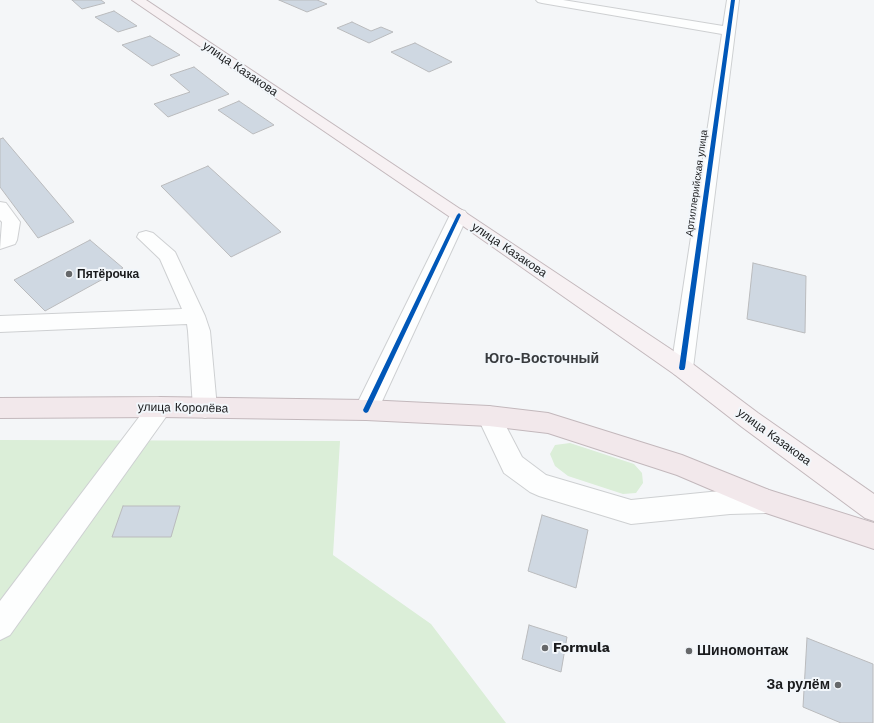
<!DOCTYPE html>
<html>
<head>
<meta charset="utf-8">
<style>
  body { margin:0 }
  canvas { display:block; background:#f4f6f8 }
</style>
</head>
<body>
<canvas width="874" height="723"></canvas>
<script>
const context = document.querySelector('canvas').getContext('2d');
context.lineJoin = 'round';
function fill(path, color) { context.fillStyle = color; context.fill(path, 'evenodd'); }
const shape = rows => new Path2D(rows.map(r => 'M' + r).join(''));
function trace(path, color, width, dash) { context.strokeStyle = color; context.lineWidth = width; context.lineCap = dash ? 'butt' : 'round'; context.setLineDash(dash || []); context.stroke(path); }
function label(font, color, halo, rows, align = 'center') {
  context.font = font + ' "Work Sans",sans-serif'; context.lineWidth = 4; context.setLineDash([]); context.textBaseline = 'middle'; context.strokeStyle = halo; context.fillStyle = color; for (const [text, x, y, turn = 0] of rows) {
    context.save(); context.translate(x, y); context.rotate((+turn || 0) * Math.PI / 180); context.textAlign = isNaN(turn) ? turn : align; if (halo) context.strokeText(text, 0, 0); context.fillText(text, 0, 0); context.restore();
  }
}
fill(shape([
  [0,440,340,441,333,555,431,624,506,723,0,723],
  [570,443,634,464,642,473,643,483,636,493,623,494,568,476,555,466,550,454,555,445]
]), '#dbeed8');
const building = shape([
  [72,0,101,0,105,3,82,9,72,0],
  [279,0,317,0,327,4,307,12,279,0],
  [114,11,137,26,118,32,95,17,114,11],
  [352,22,371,31,381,27,393,32,369,43,337,28,352,22],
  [150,36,180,55,152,66,122,45,150,36],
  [415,43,452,62,429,72,391,52,415,43],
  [194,67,229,94,168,117,154,104,190,92,170,75,194,67],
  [239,101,274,125,253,134,218,110,239,101],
  [3,138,74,222,38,238,0,187,0,139,3,138],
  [208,166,281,232,231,257,161,186,208,166],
  [90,240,123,268,45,311,14,280,90,240],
  [753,263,806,276,805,333,747,319,753,263],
  [123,506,180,506,171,537,112,537,123,506],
  [542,515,588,530,576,588,528,571,542,515],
  [529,625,567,637,561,672,522,659,529,625],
  [807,638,873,664,873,723,841,723,803,707,807,638]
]);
fill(building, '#cfd8e2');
trace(building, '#babbbd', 1);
const minor = shape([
  [536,0,563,0,723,26,727,0,739,0,693,368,690,374,682,377,674,374,671,368,722,34,542,3,538,2,536,0],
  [0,202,6,203,20,222,17,240,15,244,0,249,2,222,0,220,0,202],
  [459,209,465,211,468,215,378,410,374,417,366,420,358,417,354,410,450,215,453,211,459,209],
  [146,231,153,233,175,252,205,316,210,331,217,408,213,415,205,418,197,415,193,408,188,331,187,324,0,332,0,316,182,309,160,259,137,237,139,233,146,231],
  [160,397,168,400,172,407,168,414,10,635,0,640,0,601,152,400,160,397],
  [489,406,497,409,522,457,546,475,631,500,730,490,766,489,775,493,779,501,775,509,766,513,730,514,631,524,539,496,530,492,504,473,477,416,481,409,489,406]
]);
const major = shape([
  [132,0,146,0,690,362,758,413,874,494,874,521,865,518,742,427,674,374,453,219,132,0]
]);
const highway = shape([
  [160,397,366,400,489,406,548,413,682,455,769,490,874,523,874,549,766,513,677,475,548,433,489,426,366,420,160,417,0,418,0,398,160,397]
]);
trace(minor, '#ced0d2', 2);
trace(major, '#c3b8bc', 2);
trace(highway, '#c3b8bc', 2);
fill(minor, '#fdfefe');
fill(major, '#f7f1f3');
fill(highway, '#f2e8eb');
fill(shape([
  [731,0,735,0,685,368,684,370,680,370,679,368,731,0],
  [459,213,461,215,369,410,368,412,366,413,364,412,363,410,457,215,459,213]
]), '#0057b8');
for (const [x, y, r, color] of [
  [69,274,4,"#66686a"],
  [545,648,4,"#66686a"],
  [689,651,4,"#66686a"],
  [838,685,4,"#66686a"]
]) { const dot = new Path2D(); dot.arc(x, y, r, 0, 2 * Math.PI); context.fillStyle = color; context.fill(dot); trace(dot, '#f2f6fa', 1.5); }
label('10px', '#1a1b1d', '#f2f6fa', [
  ["Артиллерийская улица",697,183,-82]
]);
label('12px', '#1a1b1d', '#f2f6fa', [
  ["улица Казакова",240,69,34],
  ["улица Казакова",509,250,34],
  ["улица Королёва",183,408,1],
  ["улица Казакова",774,437,36]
]);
label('bold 12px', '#1a1b1d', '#f2f6fa', [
  ["Пятёрочка",77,274]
], 'left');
label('bold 14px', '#383b3e', '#f2f6fa', [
  ["Юго-Восточный",542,359]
]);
label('bold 14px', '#1a1b1d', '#f2f6fa', [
  ["Formula",553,648],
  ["Шиномонтаж",697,651],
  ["За рулём",830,685,"right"]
], 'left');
</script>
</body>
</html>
